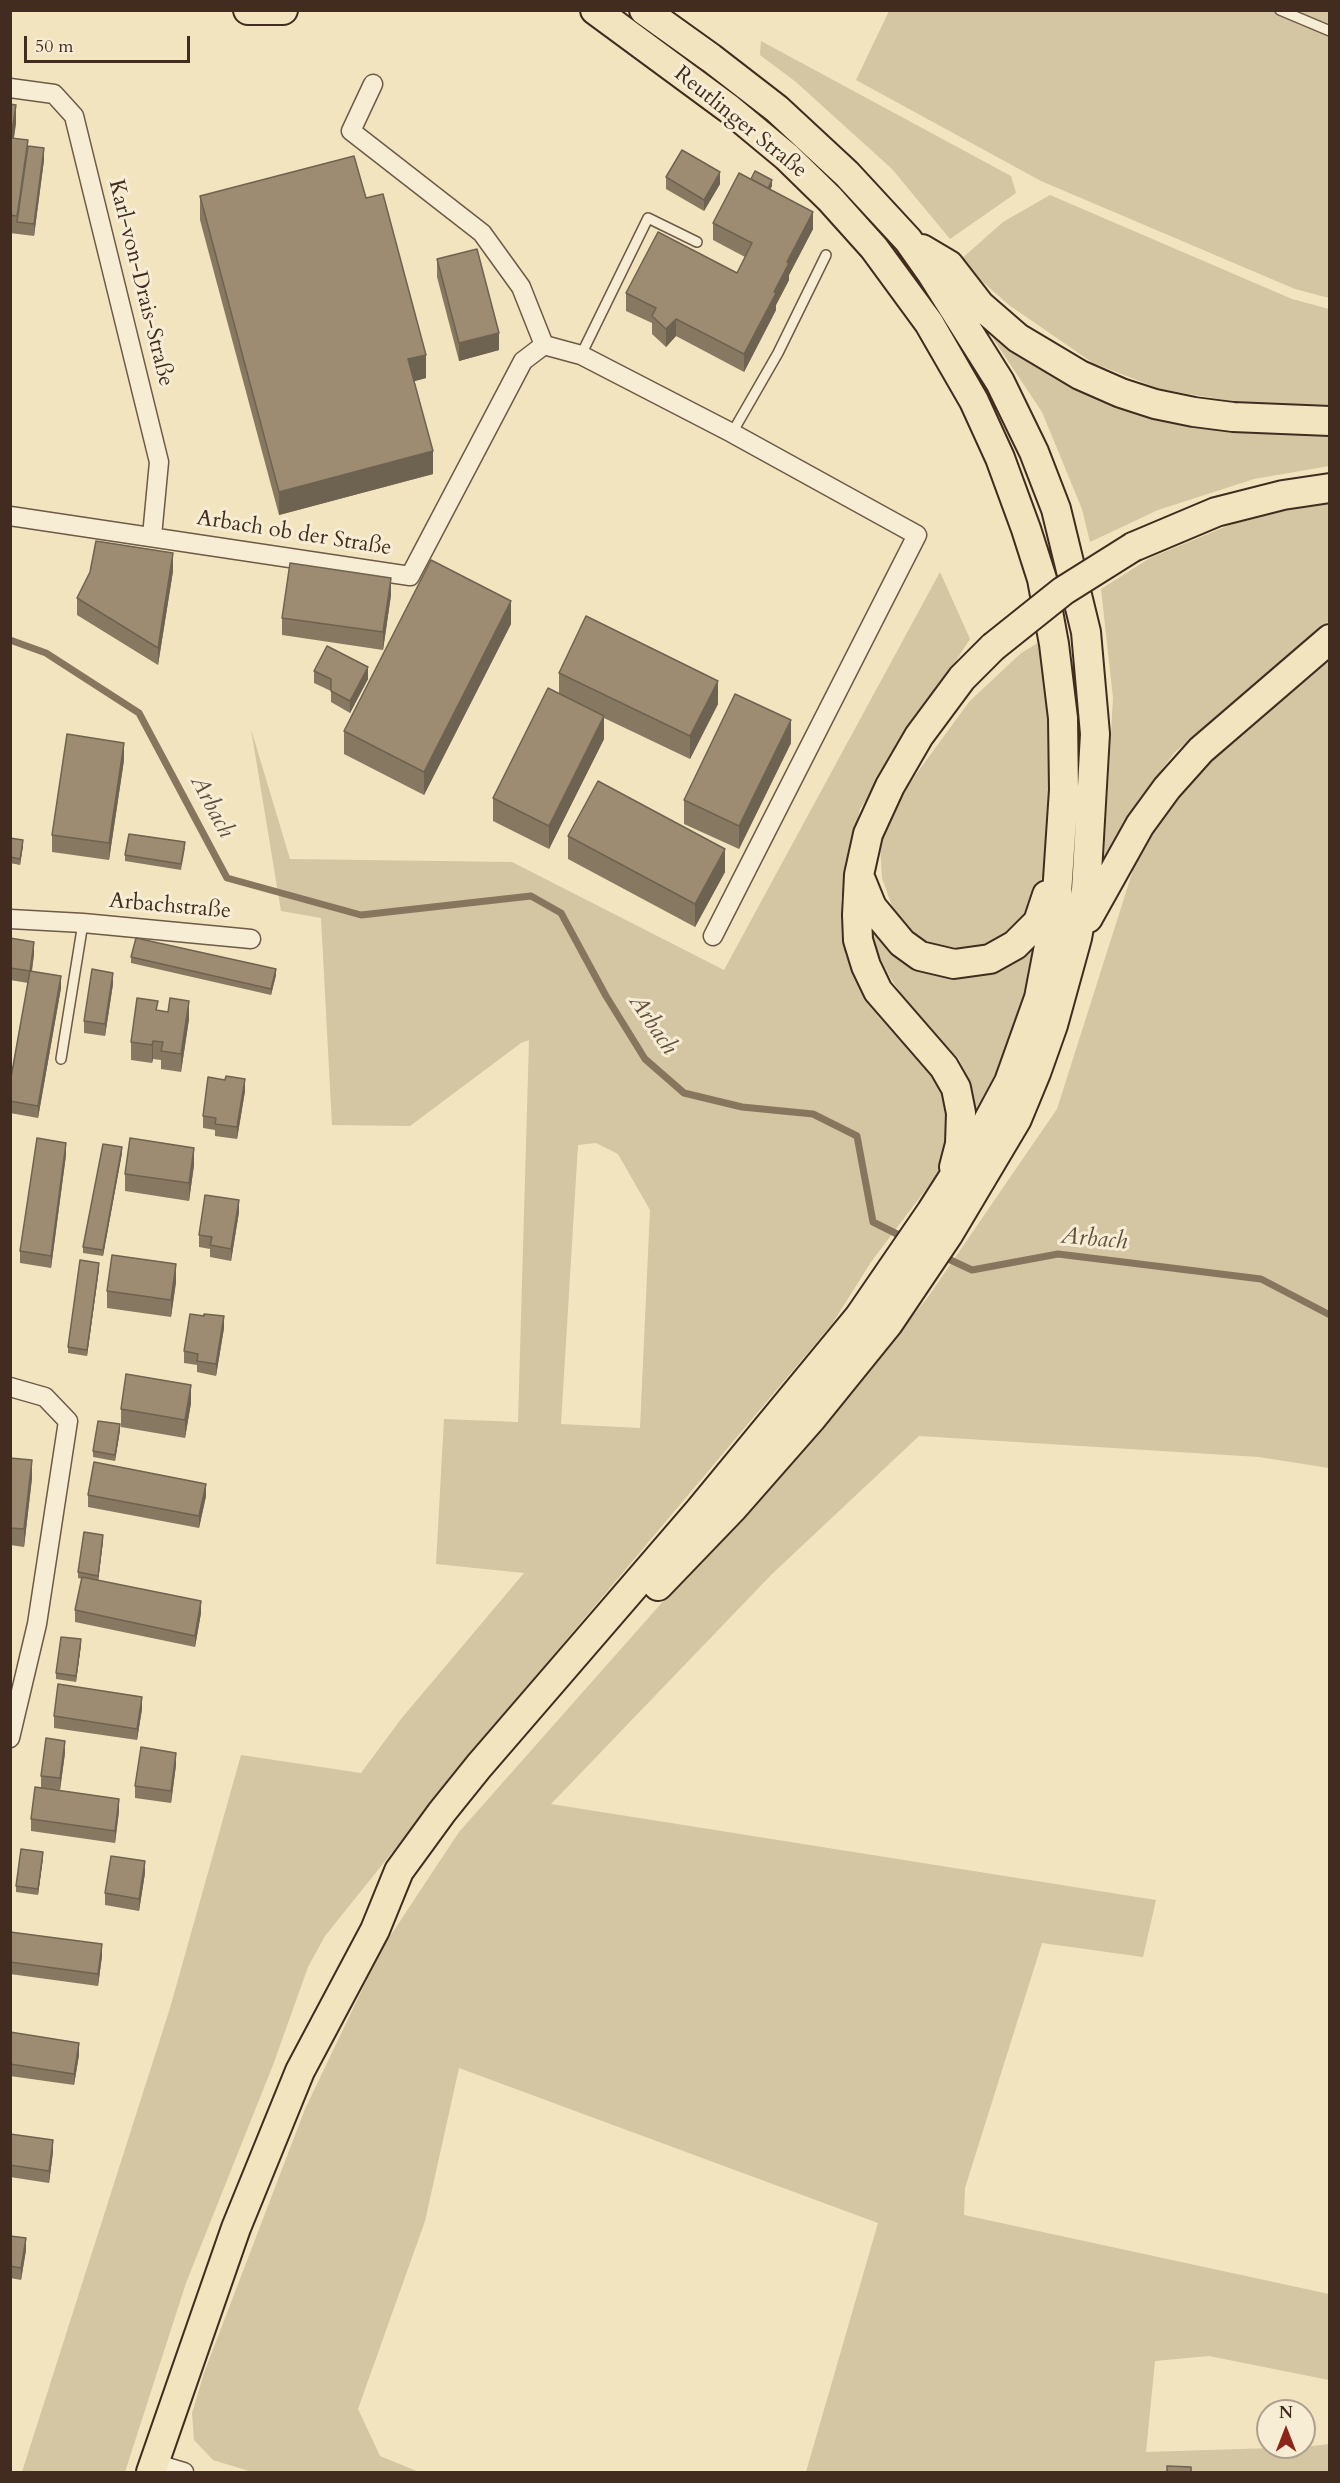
<!DOCTYPE html>
<html>
<head>
<meta charset="utf-8">
<style>
  body { margin:0 }
  #map { position:relative; width:1340px; height:2483px; overflow:hidden; background:#f2e4be; font-family:Cardo,serif }
  canvas { display:block }
  .frame { position:absolute; inset:0; border:12px solid #412c1f; pointer-events:none }
  .north { position:absolute; left:1256px; top:2399px; width:60px; height:60px; box-sizing:border-box; background:#f7edd5; border:2px solid #aea08c; border-radius:50%; rotate:0deg; font-size:16px; font-weight:700; line-height:24px; text-align:center; color:#412c1f }
  .north::after { content:''; display:block; margin:auto; width:21px; height:27px; background:#8f2418; clip-path:polygon(50% 0,100% 100%,50% 72%,0 100%) }
  .scale { position:absolute; left:24px; top:36px; width:166px; height:27px; box-sizing:border-box; border:3px solid #412c1f; border-top:0; padding-left:8px; font-size:18px; line-height:21px; white-space:nowrap; color:#412c1f; -webkit-text-stroke:4px #f7edd5; paint-order:stroke }
</style>
</head>
<body>
<div id="map">
<canvas width="1340" height="2483"></canvas>
<div class="frame"></div>
<div class="north">N</div>
<div class="scale">50 m</div>
</div>
<script>
const context = document.querySelector('canvas').getContext('2d');
context.lineJoin = 'round';
function fill(path, color) { context.fillStyle = color; context.fill(path, 'evenodd'); }
const shape = rows => new Path2D(rows.map(r => 'M' + r).join(''));
function trace(path, color, width, dash) { context.strokeStyle = color; context.lineWidth = width; context.lineCap = dash ? 'butt' : 'round'; context.setLineDash(dash || []); context.stroke(path); }
function label(font, color, halo, rows, align = 'center') {
  context.font = font + ' Cardo,serif'; context.lineWidth = 6; context.setLineDash([]); context.textBaseline = 'middle'; context.strokeStyle = halo; context.fillStyle = color; for (const [text, x, y, turn = 0] of rows) {
    context.save(); context.translate(x, y); context.rotate((+turn || 0) * Math.PI / 180); context.textAlign = isNaN(turn) ? turn : align; if (halo) context.strokeText(text, 0, 0); context.fillText(text, 0, 0); context.restore();
  }
}
fill(shape([
  [889,11,1329,11,1329,298,1295,289,1041,181,856,80],
  [761,41,1011,176,1016,193,950,239,892,169,796,82,760,55],
  [1050,195,1292,299,1329,309,1329,407,1254,405,1160,389,1093,363,1009,305,959,261,1003,222],
  [992,337,1035,365,1117,404,1329,431,1329,466,1254,479,1158,510,1090,542,1082,509,1042,412],
  [1329,500,1329,621,1175,752,1137,802,1110,860,1104,858,1113,698,1101,589,1150,558,1232,524,1306,503],
  [940,572,970,639,860,809,841,900,850,966,885,1018,948,1093,953,1130,942,1168,871,1262,832,1324,487,1734,325,1936,308,1967,273,2065,186,2283,125,2472,22,2472,170,2008,241,1755,361,1773,401,1719,524,1573,436,1564,444,1419,518,1422,529,1040,521,1043,410,1126,332,1125,321,918,281,911,251,729,290,859,512,862,724,970],
  [596,1143,618,1154,650,1210,640,1428,561,1424,578,1145],
  [1038,643,1050,718,1050,809,1043,874,1030,913,1011,934,981,946,959,948,932,944,912,933,893,909,882,878,880,843,895,803,969,702,1021,653],
  [1329,654,1329,1468,1259,1457,919,1436,772,1574,551,1804,1156,1900,1143,1957,1042,1943,965,2188,964,2215,1329,2294,1329,2380,1209,2356,1155,2361,1146,2452,1304,2447,1329,2444,1329,2472,806,2472,878,2223,459,2068,425,2221,358,2409,380,2456,419,2472,252,2472,213,2460,194,2440,192,2413,204,2373,305,2109,381,1950,459,1832,689,1572,785,1472,928,1297,1057,1109,1141,845,1192,773],
  [872,916,918,965,1042,939,1015,1034,983,1110,974,1109,968,1079,959,1059,916,1015,891,979,871,941]
]), '#d4c5a3');
trace(shape([
  [10,640,46,653,139,713,227,878,361,915,531,896,561,913,606,996,645,1059,684,1093,742,1107,813,1114,857,1136,873,1222,905,1238],
  [942,1256,972,1270,1058,1254,1261,1279,1330,1315]
]), '#87755e', 7);
const service = shape([
  [1280,10,1330,31],
  [581,355,648,218,697,242],
  [732,433,778,353,826,255],
  [61,1059,83,923]
]);
const minor = shape([
  [373,84,351,131,482,233,521,287,544,345],
  [10,88,54,94,74,116,159,462,152,536],
  [10,516,410,576,523,361,544,345,581,355,732,433,917,535,713,936],
  [10,919,83,923,251,939],
  [10,1387,45,1397,68,1421,37,1624,10,1738],
  [154,2463,184,2472]
]);
const primary = shape([
  [248,10,283,10],
  [644,10,711,58,777,109,847,174,908,240,932,274,1000,382,1034,452,1056,509,1086,632,1095,734,1086,890,1077,938,1053,1025,1036,1073,1017,1119,948,1235,888,1324,812,1418,733,1508,658,1586],
  [922,249,949,265,980,305,1018,338,1080,375,1121,393,1155,404,1194,412,1233,417,1330,421],
  [1133,547,1216,512,1283,495,1330,488],
  [861,880,872,907,902,943,920,956,954,964,990,959,1015,945,1038,922,1047,895],
  [1088,918,1140,825,1167,788,1201,750,1330,639],
  [954,1167,960,1144,961,1113,956,1088,944,1067,878,991,866,966,858,940,857,915,859,875,868,834,890,786,919,736,962,678,993,647],
  [151,2472,236,2228,300,2071,375,1930,399,1871,442,1812,479,1766,699,1511,859,1317,931,1212,981,1134,1009,1082,1039,998,1056,909,1064,790,1063,718,1054,644,1042,579,1026,529,1000,458,974,401,929,323,874,248,830,199,787,157,728,108,595,10]
]);
trace(service, '#6d5a47', 12);
trace(minor, '#6d5a47', 21);
trace(primary, '#412c1f', 32);
trace(service, '#f7edd5', 9);
trace(minor, '#f7edd5', 18);
trace(primary, '#f2e4be', 28);
const primaryBridge = shape([
  [993,647,1063,591,1133,547]
]);
trace(primaryBridge, '#412c1f', 32, []);
trace(primaryBridge, '#f2e4be', 28);
fill(shape([
  [10,104,16,123,14,138,28,146,44,160,34,236,10,233],
  [666,177,720,184,704,211,666,189],
  [751,179,772,186,770,190,813,229,789,275,789,280,776,305,776,310,744,372,676,336,666,347,652,334,652,323,626,311,626,293,737,273,745,257,713,240,713,223],
  [200,196,366,198,426,378,414,381,433,474,279,515,200,220],
  [437,259,499,350,459,361,437,277],
  [173,571,158,665,77,615,77,598],
  [391,595,383,650,282,635,282,618],
  [511,624,424,795,344,754,344,731],
  [314,671,368,679,350,713,331,702,331,691,314,683],
  [559,673,718,704,690,759,604,718,604,739,549,849,493,821,493,798,559,693],
  [791,743,739,849,684,824,684,800],
  [124,760,109,860,52,852,52,835],
  [568,836,725,872,695,927,568,859],
  [10,838,23,846,20,865,10,863],
  [185,848,181,870,125,861,125,855],
  [10,938,34,954,32,971,61,988,38,1118,10,1113,10,1083,28,983,10,980],
  [131,957,276,975,271,995,131,963],
  [113,984,105,1036,84,1033,84,1021],
  [158,1010,189,1019,181,1072,161,1069,161,1060,153,1059,152,1063,131,1060,131,1042],
  [245,1091,237,1139,215,1136,215,1130,203,1128,203,1116],
  [122,1153,103,1256,83,1253,83,1247],
  [66,1155,51,1268,20,1263,20,1251],
  [194,1165,189,1201,125,1191,125,1174],
  [239,1212,231,1261,210,1257,210,1249,199,1247,199,1235],
  [99,1269,87,1356,68,1353,68,1347],
  [176,1282,171,1317,107,1308,107,1291],
  [224,1328,216,1376,197,1372,197,1365,184,1363,184,1351],
  [191,1403,185,1438,121,1427,121,1409],
  [120,1430,115,1461,93,1457,93,1451],
  [10,1458,32,1478,24,1547,10,1545],
  [88,1495,206,1496,199,1528,88,1507],
  [103,1541,98,1581,201,1613,195,1647,75,1622,75,1610,82,1579,78,1578,78,1572],
  [81,1645,76,1682,56,1679,56,1673],
  [142,1709,137,1740,54,1728,54,1716],
  [65,1753,60,1790,41,1788,41,1776],
  [176,1765,171,1803,135,1798,135,1786],
  [119,1811,115,1843,31,1831,31,1819],
  [43,1858,38,1895,16,1892,16,1886],
  [145,1873,139,1911,105,1905,105,1893],
  [10,1932,102,1956,98,1986,10,1974],
  [10,2032,79,2055,74,2085,10,2076],
  [10,2134,53,2152,49,2183,10,2177],
  [10,2236,26,2250,21,2280,10,2278]
]), '#877862');
fill(shape([
  [16,105,16,123,11,156,11,138],
  [44,148,44,160,34,236,34,224],
  [720,172,720,184,704,211,704,200],
  [772,180,772,186,763,203,763,197],
  [813,212,813,229,789,275,789,280,776,305,776,310,744,372,744,354,787,262],
  [676,319,676,336,666,347,666,329],
  [499,333,499,350,459,361,459,343],
  [426,355,426,378,408,383,408,359],
  [433,451,433,474,279,515,279,492],
  [173,553,173,571,158,665,158,648],
  [391,578,391,595,383,650,383,632],
  [511,601,511,624,424,795,424,772],
  [368,667,368,679,350,713,350,701],
  [718,681,718,704,690,759,690,736],
  [604,716,604,739,549,849,549,826],
  [791,720,791,743,739,849,739,826],
  [124,743,124,760,109,860,109,843],
  [23,840,23,846,20,865,20,859],
  [725,849,725,872,695,927,695,904],
  [34,942,34,954,30,983,30,971],
  [276,969,276,975,271,995,271,989],
  [113,973,113,984,105,1036,105,1024],
  [61,976,61,988,38,1118,38,1106],
  [189,1001,189,1019,181,1072,181,1054],
  [153,1041,153,1059,152,1063,152,1045],
  [245,1079,245,1091,237,1139,237,1127],
  [66,1143,66,1155,51,1268,51,1256],
  [122,1147,122,1153,103,1256,103,1250],
  [194,1148,194,1165,189,1201,189,1183],
  [239,1200,239,1212,231,1261,231,1249],
  [99,1263,99,1269,87,1356,87,1350],
  [176,1264,176,1282,171,1317,171,1300],
  [224,1316,224,1328,216,1376,216,1364],
  [191,1385,191,1403,185,1438,185,1420],
  [120,1424,120,1430,115,1461,115,1455],
  [32,1460,32,1478,24,1547,24,1529],
  [206,1484,206,1496,199,1528,199,1516],
  [103,1535,103,1541,98,1582,98,1576],
  [201,1601,201,1613,195,1647,195,1636],
  [81,1639,81,1645,76,1682,76,1676],
  [142,1697,142,1709,137,1740,137,1729],
  [65,1741,65,1753,60,1790,60,1778],
  [176,1753,176,1765,171,1803,171,1791],
  [119,1799,119,1811,115,1843,115,1831],
  [43,1852,43,1858,38,1895,38,1889],
  [145,1861,145,1873,139,1911,139,1899],
  [102,1944,102,1956,98,1986,98,1974],
  [79,2043,79,2055,74,2085,74,2074],
  [53,2140,53,2152,49,2183,49,2171],
  [26,2238,26,2250,21,2280,21,2268]
]), '#6e6250');
const building = shape([
  [10,104,16,105,11,138,28,140,17,216,10,215,10,104],
  [28,146,44,148,34,224,17,222,28,146],
  [682,150,720,172,704,200,666,177,682,150],
  [354,156,366,198,383,194,426,355,408,359,433,451,279,492,200,196,354,156],
  [755,171,772,180,768,188,751,179,755,171],
  [739,173,813,212,787,262,789,263,774,292,776,293,744,354,676,319,666,329,652,316,656,308,626,293,658,232,737,273,752,243,713,223,739,173],
  [477,249,499,333,459,343,437,259,477,249],
  [96,541,173,553,158,648,77,598,90,572,96,541],
  [431,560,511,601,424,772,344,731,431,560],
  [290,563,391,578,383,632,282,618,290,563],
  [586,616,718,681,690,736,559,673,586,616],
  [327,646,368,667,350,701,331,691,331,679,314,671,327,646],
  [548,688,604,716,549,826,493,798,548,688],
  [735,694,791,720,739,826,684,800,735,694],
  [67,734,124,743,109,843,52,835,67,734],
  [598,781,725,849,695,904,568,836,598,781],
  [129,834,185,842,181,864,125,855,129,834],
  [10,838,23,840,20,859,10,857,10,838],
  [10,938,34,942,30,971,10,968,10,938],
  [136,938,276,969,271,989,131,957,136,938],
  [92,969,113,973,105,1024,84,1021,92,969],
  [30,971,61,976,38,1106,10,1101,10,1083,30,971],
  [137,998,158,1001,156,1010,168,1012,170,998,189,1001,181,1054,161,1051,163,1042,153,1041,152,1045,131,1042,137,998],
  [226,1076,245,1079,237,1127,215,1124,216,1118,203,1116,208,1077,225,1080,226,1076],
  [37,1138,66,1143,51,1256,20,1251,37,1138],
  [130,1138,194,1148,189,1183,125,1174,130,1138],
  [103,1144,122,1147,103,1250,83,1247,103,1144],
  [205,1195,239,1200,231,1249,210,1245,212,1237,199,1235,205,1195],
  [112,1255,176,1264,171,1300,107,1291,112,1255],
  [80,1260,99,1263,87,1350,68,1347,80,1260],
  [190,1314,204,1316,204,1314,224,1316,216,1364,197,1361,198,1354,184,1351,190,1314],
  [126,1374,191,1385,185,1420,121,1409,126,1374],
  [98,1421,120,1424,115,1455,93,1451,98,1421],
  [10,1458,32,1460,24,1529,10,1528,10,1458],
  [94,1462,206,1484,199,1516,88,1495,94,1462],
  [84,1532,103,1535,98,1576,78,1572,84,1532],
  [82,1577,201,1601,195,1636,75,1610,82,1577],
  [61,1637,81,1639,76,1676,56,1673,61,1637],
  [58,1684,142,1697,137,1729,54,1716,58,1684],
  [46,1738,65,1741,60,1778,41,1776,46,1738],
  [141,1747,176,1753,171,1791,135,1786,141,1747],
  [35,1787,119,1799,115,1831,31,1819,35,1787],
  [21,1849,43,1852,38,1889,16,1886,21,1849],
  [111,1856,145,1861,139,1899,105,1893,111,1856],
  [10,1932,102,1944,98,1974,10,1962,10,1932],
  [10,2032,79,2043,74,2074,10,2064,10,2032],
  [10,2134,53,2140,49,2171,10,2165,10,2134],
  [10,2236,26,2238,21,2268,10,2266,10,2236],
  [1167,2466,1191,2467,1191,2472,1167,2472,1167,2466]
]);
fill(building, '#9d8c72');
trace(building, '#6e6250', 1.5);
label('22px', '#412c1f', '#f7edd5', [
  ["Reutlinger Straße",740,123,39],
  ["Karl-von-Drais-Straße",140,283,76],
  ["Arbach ob der Straße",294,534,9],
  ["Arbachstraße",170,907,5]
]);
label('italic 24px', '#64503e', '#f7edd5', [
  ["Arbach",211,807,62],
  ["Arbach",652,1025,56],
  ["Arbach",1094,1240,5]
]);
</script>
</body>
</html>
